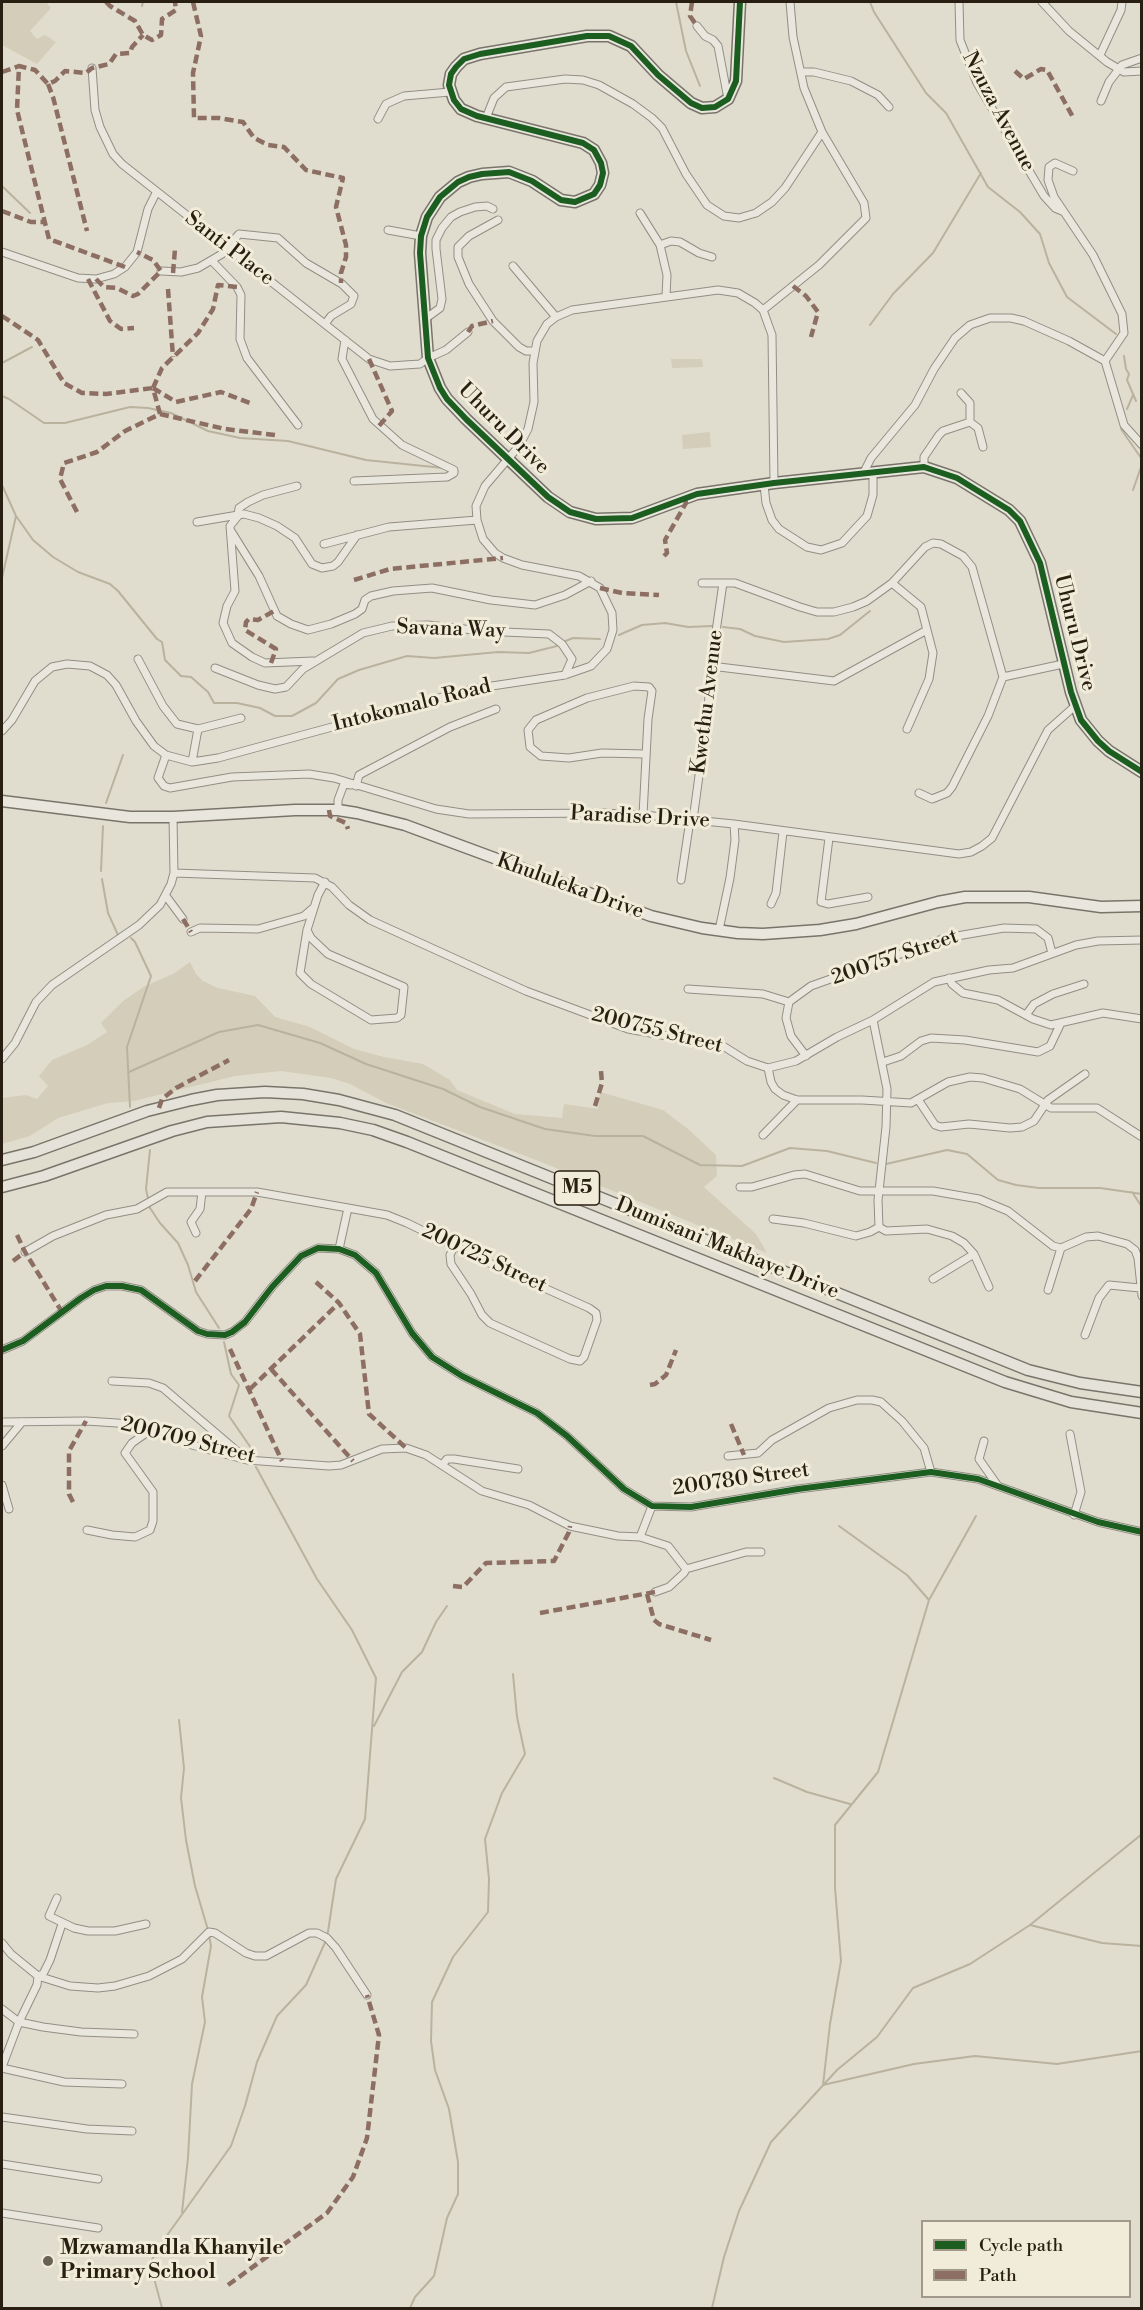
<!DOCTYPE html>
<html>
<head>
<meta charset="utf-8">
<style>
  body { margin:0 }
  #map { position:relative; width:1143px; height:2310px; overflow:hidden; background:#e1ddce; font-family:"Libre Bodoni",serif }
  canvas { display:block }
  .frame { position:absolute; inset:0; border:3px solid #291e12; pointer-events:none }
  .legend { position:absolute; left:921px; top:2220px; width:210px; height:78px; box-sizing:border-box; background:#f1ecda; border:2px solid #a19a8a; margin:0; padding:8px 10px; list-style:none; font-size:18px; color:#291e12 }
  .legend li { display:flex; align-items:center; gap:12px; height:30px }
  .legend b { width:30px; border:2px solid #a19a8a }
</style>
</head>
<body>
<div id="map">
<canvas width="1143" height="2310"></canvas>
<div class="frame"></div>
<ul class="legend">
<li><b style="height:8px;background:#1b5e20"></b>Cycle path</li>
<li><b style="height:8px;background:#8d6e63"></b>Path</li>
</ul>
</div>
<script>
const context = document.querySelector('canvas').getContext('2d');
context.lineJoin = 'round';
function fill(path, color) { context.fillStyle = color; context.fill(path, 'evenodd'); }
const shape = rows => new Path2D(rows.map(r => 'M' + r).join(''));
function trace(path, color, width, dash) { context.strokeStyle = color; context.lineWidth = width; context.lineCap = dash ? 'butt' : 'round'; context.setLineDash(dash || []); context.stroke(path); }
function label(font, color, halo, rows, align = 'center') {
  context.font = font + ' "Libre Bodoni",serif'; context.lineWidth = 6; context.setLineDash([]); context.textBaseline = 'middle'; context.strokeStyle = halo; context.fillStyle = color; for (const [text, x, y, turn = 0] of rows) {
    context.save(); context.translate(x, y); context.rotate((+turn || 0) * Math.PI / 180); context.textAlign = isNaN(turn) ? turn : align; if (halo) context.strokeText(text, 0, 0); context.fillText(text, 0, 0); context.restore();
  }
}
fill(shape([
  [2,2,46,2,51,8,30,31,37,39,45,35,56,42,37,64,2,45],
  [671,359,702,359,703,367,672,368],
  [710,432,711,447,683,449,682,435],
  [190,962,196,974,203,981,218,988,255,996,275,1017,310,1027,354,1049,384,1057,423,1064,450,1080,457,1090,515,1114,562,1118,564,1104,598,1109,600,1092,663,1110,688,1129,716,1155,717,1176,704,1187,756,1234,767,1253,541,1162,386,1103,350,1084,331,1078,281,1071,235,1076,134,1101,108,1103,58,1118,30,1136,2,1144,2,1098,26,1095,37,1099,48,1086,39,1076,52,1060,87,1045,107,1032,101,1023,123,1001,145,986,173,974]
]), '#d3cdb9');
trace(shape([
  [676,2,686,51,700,86],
  [870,2,874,12,926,93,946,113,988,187,1020,212,1040,234,1049,263,1067,297,1116,334],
  [142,6,143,2],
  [2,186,30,213],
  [870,325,893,294,933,253,981,173],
  [1124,356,1126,369,1129,374,1127,380,1136,401],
  [2,363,32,347],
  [2,396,9,399,44,423,65,423,130,407,148,408,171,413,208,431,240,438,288,441,366,460,443,468],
  [1127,409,1133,395],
  [1121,429,1141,458,1141,467,1133,490],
  [2,485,16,516,33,540,53,557,78,572,110,584,118,591,157,639,162,642,165,660,181,676,191,677,208,692,214,703,237,703,260,708,275,716,292,716,316,703,338,679,359,670,407,656,434,658,498,652,529,653,557,646],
  [2,578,16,516],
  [723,627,740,629,755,636,784,642,828,639,840,635,870,611],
  [619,635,642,625,665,623,688,627,712,626],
  [563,642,573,638,600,639],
  [106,803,123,755],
  [101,871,103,826],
  [102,879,108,913,118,935],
  [129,1072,219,1032,258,1025,320,1043,366,1064,443,1089,480,1107,545,1129,595,1136,643,1136,700,1165,742,1166,790,1148,827,1151,876,1163],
  [130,1107,127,1047,151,976,135,942,131,938],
  [150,1150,146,1189,150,1208,160,1223,178,1243,188,1265,196,1292,219,1328],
  [886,1164,947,1150,967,1154,998,1180,1016,1185,1039,1188,1100,1188,1142,1194],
  [1132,1192,1142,1207],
  [224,1342,231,1374,239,1385,229,1416,251,1448],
  [976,1516,929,1600,878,1772,835,1825,835,1888,841,1961,830,2024,823,2085,914,2064,975,2056,1057,2064,1142,2051],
  [839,1526,907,1575,929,1600],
  [179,1720,184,1768,181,1798,186,1840,195,1886,208,1930],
  [374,1726,402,1672,422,1652,436,1622,447,1606],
  [774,1778,807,1792,850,1804],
  [1030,1925,1102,1943,1142,1946],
  [182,2212,188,2158,192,2084,205,2022,202,1997,211,1946,209,1935],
  [162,2308,150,2263,163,2241,231,2146,245,2106,257,2062,277,2016,306,1985,327,1938,336,1879,365,1819,376,1678,352,1630,317,1579,256,1467],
  [410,2308,415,2297,434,2276,447,2218,458,2194,458,2162,449,2109,435,2070,431,2041,432,2002,453,1957,488,1912,489,1879,485,1839,502,1793,525,1754,517,1717,513,1674],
  [712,2308,724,2257,739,2211,771,2142,837,2070,877,2037,913,1988,970,1964,1030,1925,1142,1834]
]), '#b9b29e', 2);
const street = shape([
  [959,2,960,40,977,83,1044,196,1055,208,1062,211],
  [1042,2,1069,31,1107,62,1124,72,1142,71],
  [697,26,705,36,713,40,718,46,728,99],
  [1100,55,1121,10,1122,2],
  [92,68,95,110,100,127,113,154,122,164,369,359,390,366,420,364,428,358,446,350,468,332],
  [801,72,814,72,851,81,878,95,889,107],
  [1101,101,1109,82,1122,65,1142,58],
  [486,118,494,98,506,87,565,79,583,80,599,85,633,104,652,118,662,128,686,174,707,205,724,216,739,218,756,213,772,202,785,188,822,132],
  [378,119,386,104,404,96,450,92],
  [1073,171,1055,163,1049,167,1048,180,1054,197,1093,255,1122,314,1124,333,1105,361],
  [640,213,660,245,667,275,666,296],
  [498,220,469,236,458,247,458,257,469,284,493,321,519,347,526,351,534,351],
  [388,230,421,236],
  [660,245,671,241,680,242,699,253,712,257],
  [2,252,78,278,96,279,114,274,125,267,137,252,148,209,156,193],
  [212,261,237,287,241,295,240,339,247,358,298,425],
  [513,266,556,317],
  [161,271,181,272,198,268,222,254,239,234,278,238,306,263,342,284,354,296,351,304,331,316,325,324],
  [763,310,819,265,866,218,864,203,822,132,804,88,793,37,790,2],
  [425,319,440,308,442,299,436,249,436,240,442,228,451,217,460,212,475,207,487,206,493,209],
  [345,340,342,359,373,419,402,445,454,470,454,473,447,477,354,481],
  [961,393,970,403,970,422],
  [970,422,978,428,983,447],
  [924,467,924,457,939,435,943,431,970,422],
  [863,474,871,458,915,405,934,369,955,338,970,325,990,318,1011,318,1024,321,1069,341,1105,361,1124,425,1142,445],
  [764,485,766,503,772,520,779,529,807,547,821,550,842,543,867,516,873,495,873,473],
  [238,516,230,526,235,591,227,606,223,623,232,643,252,657,265,663,313,661],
  [238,516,239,508,248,502,263,495,297,486],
  [197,522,244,514,259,518,277,526,295,538,312,564,322,568,333,566,338,562,357,535],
  [231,531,259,576,277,616,291,624,308,630,331,624,355,614,362,609,365,600,371,596,393,591,432,588,491,600,535,605,565,595,591,581],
  [324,544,389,527,477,520],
  [702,583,735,583,800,607,817,612,834,612,853,607,867,601,892,583,925,547,933,543,941,544,963,556,972,567,1003,677],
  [892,583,921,607,933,653,929,679,907,729],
  [138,659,163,706,177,724,198,729,241,718],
  [711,666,834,681,927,630],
  [215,668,258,685,275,689,286,687,303,669,363,633,392,626,428,625,482,631,549,634,562,644,572,659,565,675],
  [2,731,12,720,35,681,52,667,67,664,90,666,107,675,116,685,136,721,154,746,166,755,192,762,218,758,472,689,565,675,591,666,607,649,613,630,612,613,600,588,579,576,522,565,503,558,495,553,483,539,477,520,476,506,485,486,519,446,528,429,534,402,533,363,537,341,547,324,556,317,572,310,718,290,738,293,755,303,763,310,772,335,774,483],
  [166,755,158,778,164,786,170,788,232,777,309,774,334,778,436,809,469,814,603,813,643,815,734,824,959,854,971,852,982,846,992,838,1048,730,1075,706],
  [192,762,198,729],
  [356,786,359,775,450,727,496,709],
  [919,793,932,799,947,793,952,787,988,716,1003,677,1063,664],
  [338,810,338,800,344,784,351,785],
  [643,815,648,719,652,691,649,687,634,686,587,698,536,720,528,730,530,747,541,756,569,758,602,753,646,754],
  [693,820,708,709,711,666,723,583],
  [829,838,821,902,828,904,868,897],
  [174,873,315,878,332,887,349,905,370,920,526,991,628,1029,723,1046,747,1061,768,1068,796,1061,837,1037,873,1020,934,982,989,970,1013,968,1076,945,1098,941,1142,940],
  [681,880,690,820],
  [166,896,183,919],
  [771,904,776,893,783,832],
  [307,930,311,938,328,954,404,987,401,1015,397,1018,371,1020,311,984,300,973,307,930,318,895,325,882],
  [719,930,730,878,735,840,734,824],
  [191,932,200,928,258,929,304,916,312,909],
  [949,978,952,984,963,993,998,1000,1033,1019,1051,1025,1103,1013,1142,1019],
  [688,989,763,994,789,1002],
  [1026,1015,1034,1004,1053,994,1084,984],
  [873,1020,887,1089,886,1127,878,1200,879,1227,886,1231,927,1229,952,1236,964,1243,974,1254,989,1287],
  [806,1056,791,1036,786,1018,789,1002,811,986,945,938,1004,928,1036,929,1048,938,1052,953],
  [2,1059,15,1043,36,1002,52,985,139,925,160,905,171,884,174,873,173,817],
  [883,1062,901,1056,921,1041,931,1038,965,1040,1038,1052,1050,1046,1060,1025],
  [768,1068,771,1082,775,1089,783,1095,797,1100,862,1100,911,1103,948,1082,970,1077,983,1078,1020,1089,1051,1108,1097,1108,1142,1137],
  [919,1101,935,1125,941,1127,969,1124,1010,1128,1022,1127,1034,1121,1048,1100,1085,1074],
  [763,1135,797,1100],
  [740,1187,752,1187,794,1175,805,1174,860,1191,933,1191,979,1199,1008,1211,1053,1246,1061,1248,1086,1237,1098,1236,1127,1244,1135,1250,1138,1258,1142,1296],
  [773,1219,804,1223,856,1236,870,1232,879,1227],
  [196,1233,191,1222,200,1209,202,1192],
  [339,1249,348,1208,387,1215,407,1223,504,1270,589,1308,596,1313,597,1320,584,1357,580,1361,570,1359,490,1323,482,1315,471,1294,451,1264,450,1255,454,1247],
  [25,1252,53,1236,106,1215,137,1209,167,1192,257,1192,348,1208],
  [933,1279,974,1254],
  [1048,1290,1061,1248],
  [1085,1335,1099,1298,1109,1285,1140,1288],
  [2,1350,23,1341,81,1298,94,1290,106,1286,122,1286,141,1290,198,1331,207,1334,225,1335,232,1332,245,1322,272,1287,301,1256,318,1248,339,1249,355,1255,376,1273,412,1333,432,1357,462,1376,537,1413,567,1436,624,1489,652,1506,691,1507,798,1489,931,1472,978,1479,1098,1522,1142,1532],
  [112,1381,149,1383,163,1388,245,1458],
  [2,1422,86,1421,117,1423,161,1430,192,1445,247,1460,329,1466,341,1465,382,1449,406,1448,426,1455,482,1491,529,1505,570,1526,618,1536,640,1537,652,1506],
  [1070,1434,1081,1492,1074,1515],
  [984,1441,979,1459,998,1486],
  [2,1446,22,1422],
  [728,1456,758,1453,772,1440,829,1408,857,1400,872,1400,881,1402,902,1421,924,1448,931,1472],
  [442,1465,447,1459,454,1459,518,1469],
  [2,1485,9,1509],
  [87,1530,112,1535,135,1537,150,1530,153,1521,153,1492,125,1453,132,1443,152,1429],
  [640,1537,668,1546,686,1569,684,1573,669,1587,655,1592],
  [686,1569,746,1552,761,1552],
  [57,1898,49,1916,74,1928,88,1931,115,1931,146,1924],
  [2,1943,11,1954,38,1976,70,1986,98,1988,115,1986,149,1976,182,1959,209,1932,215,1933,246,1953,255,1956,266,1956,309,1933,317,1933,327,1938,336,1948,367,1995],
  [2,2009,19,2022,43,2027,81,2032,134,2034],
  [2,2067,19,2022,37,1985,38,1976,43,1974,50,1960,62,1924],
  [2,2068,64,2082,122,2084],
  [2,2117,87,2129,132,2131],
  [2,2164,98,2179],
  [2,2213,98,2228]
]);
const secondary = shape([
  [740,2,736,81,728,99,715,107,702,108,691,103,658,75,631,46,609,36,587,36,480,54,464,59,456,67,451,74,449,85,454,100,461,109,477,116,583,143,594,150,601,163,603,173,600,185,594,194,575,202,561,200,532,181,509,172,482,174,469,177,458,182,440,197,427,217,421,236,420,253,428,358,440,388,447,399,466,419,548,497,570,512,596,519,632,518,697,494,774,483,924,467,957,478,1009,510,1020,521,1040,563,1071,692,1081,720,1098,741,1109,751,1142,772],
  [2,801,130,817,173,817,295,810,338,810,357,813,405,825,651,916,702,928,738,933,763,934,820,930,856,924,938,902,965,897,1029,897,1101,907,1142,906]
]);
const primary = shape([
  [2,1160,34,1152,147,1111,191,1100,217,1095,265,1092,303,1094,339,1100,395,1115,1028,1370,1080,1383,1142,1392],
  [2,1187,44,1176,172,1131,207,1122,281,1117,340,1123,373,1130,407,1142,1005,1382,1071,1402,1142,1413]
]);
trace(street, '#928e84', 9);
trace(secondary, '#78746a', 13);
trace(primary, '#78746a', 13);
trace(street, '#e9e6de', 7);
trace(secondary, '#e9e6de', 10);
trace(primary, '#e4e2d9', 10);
trace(shape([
  [106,2,110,6,135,21,143,35,152,40,161,35,162,19,176,10,175,2],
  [193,2,201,36,193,73,194,118,219,118,243,122,254,138,268,145,284,147,306,170,343,178,336,207,346,245,346,257,341,273,341,283],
  [692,2,690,16,697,26],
  [1015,71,1024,79,1041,69,1047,70,1074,119],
  [2,72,19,66],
  [48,84,53,97,87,231],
  [2,211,31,222,45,222],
  [125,267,49,239,17,110,19,66,35,70,48,84,55,81,65,71,86,73,92,68,109,64,116,54,130,53,132,47,143,35],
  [173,273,175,249],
  [88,279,110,321,121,329,134,328],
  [96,279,104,287,117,288,133,296,138,294,161,271,153,260,137,252],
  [793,286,806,296,818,312,811,337],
  [168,289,173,357],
  [2,316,38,340,64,383,82,393,106,394,153,388],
  [468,332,472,326,493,321],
  [369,359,392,411,379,426],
  [153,388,162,368,198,333,213,309,218,285,237,287],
  [153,388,176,402,221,392,250,403],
  [160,414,225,429,275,435],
  [77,512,60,479,64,463,97,452,125,431,160,414,153,388],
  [664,556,667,553,665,540,686,503,685,499],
  [354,580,390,569,503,558],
  [600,588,622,593,659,595],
  [271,663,276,649,245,630,246,622,249,619,258,620,274,611],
  [329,810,330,816,346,823,348,829],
  [183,919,191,932],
  [595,1106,602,1083,601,1071],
  [159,1108,162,1099,176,1088,229,1060],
  [17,1235,25,1252,62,1312],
  [13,1261,25,1252],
  [195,1281,251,1209,257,1192],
  [316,1282,339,1303,360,1334,369,1414,406,1448],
  [230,1349,282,1461],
  [271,1369,353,1461],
  [650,1385,655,1384,666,1375,676,1350],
  [250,1389,339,1303],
  [731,1424,744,1455],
  [73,1502,69,1494,69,1451,86,1421],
  [453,1586,463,1587,486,1563,554,1561,569,1532,570,1526],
  [647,1594,654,1620,659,1624,711,1640],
  [540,1613,655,1592],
  [228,2285,327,2213,353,2177,367,2138,379,2035,367,1995]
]), '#8d6e63', 4.5, [9, 4.5]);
trace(shape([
  [740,2,736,81,728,99,715,107,702,108,691,103,658,75,631,46,609,36,587,36,480,54,464,59,456,67,451,74,449,85,454,100,461,109,477,116,583,143,594,150,601,163,603,173,600,185,594,194,575,202,561,200,532,181,509,172,482,174,469,177,458,182,440,197,427,217,421,236,420,253,428,358,440,388,447,399,466,419,548,497,570,512,596,519,632,518,697,494,774,483,924,467,957,478,1009,510,1020,521,1040,563,1071,692,1081,720,1098,741,1109,751,1142,772],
  [2,1350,23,1341,81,1298,94,1290,106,1286,122,1286,141,1290,198,1331,207,1334,225,1335,232,1332,245,1322,272,1287,301,1256,318,1248,339,1249,355,1255,376,1273,412,1333,432,1357,462,1376,537,1413,567,1436,624,1489,652,1506,691,1507,798,1489,931,1472,978,1479,1098,1522,1142,1532]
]), '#1b5e20', 6);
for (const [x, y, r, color] of [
  [48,2261,6,"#696154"]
]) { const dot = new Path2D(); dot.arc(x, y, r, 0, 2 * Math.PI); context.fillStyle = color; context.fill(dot); trace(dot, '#f1ecda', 2); }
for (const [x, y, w] of [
  [577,1188,45]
]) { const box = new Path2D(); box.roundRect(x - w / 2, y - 17, w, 34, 4.5); context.fillStyle = '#f1ecda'; context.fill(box); trace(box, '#291e12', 1.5); }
label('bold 20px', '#291e12', null, [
  ["M5",577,1188]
]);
label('21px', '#291e12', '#f1ecda', [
  ["Nzuza Avenue",998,112,62],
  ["Santi Place",229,249,38],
  ["Uhuru Drive",503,429,45],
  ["Savana Way",451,630,2],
  ["Uhuru Drive",1074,633,76],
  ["Kwethu Avenue",708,702,-83],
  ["Intokomalo Road",412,706,-14],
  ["Paradise Drive",640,818,3],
  ["Khululeka Drive",570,887,20],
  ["200757 Street",895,958,-19],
  ["200755 Street",657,1031,14],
  ["Dumisani Makhaye Drive",727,1249,22],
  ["200725 Street",484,1259,25],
  ["200709 Street",188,1441,14],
  ["200780 Street",741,1480,-8]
]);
label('bold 21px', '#291e12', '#f1ecda', [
  ["Mzwamandla Khanyile",60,2249],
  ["Primary School",60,2273]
], 'left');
</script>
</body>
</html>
